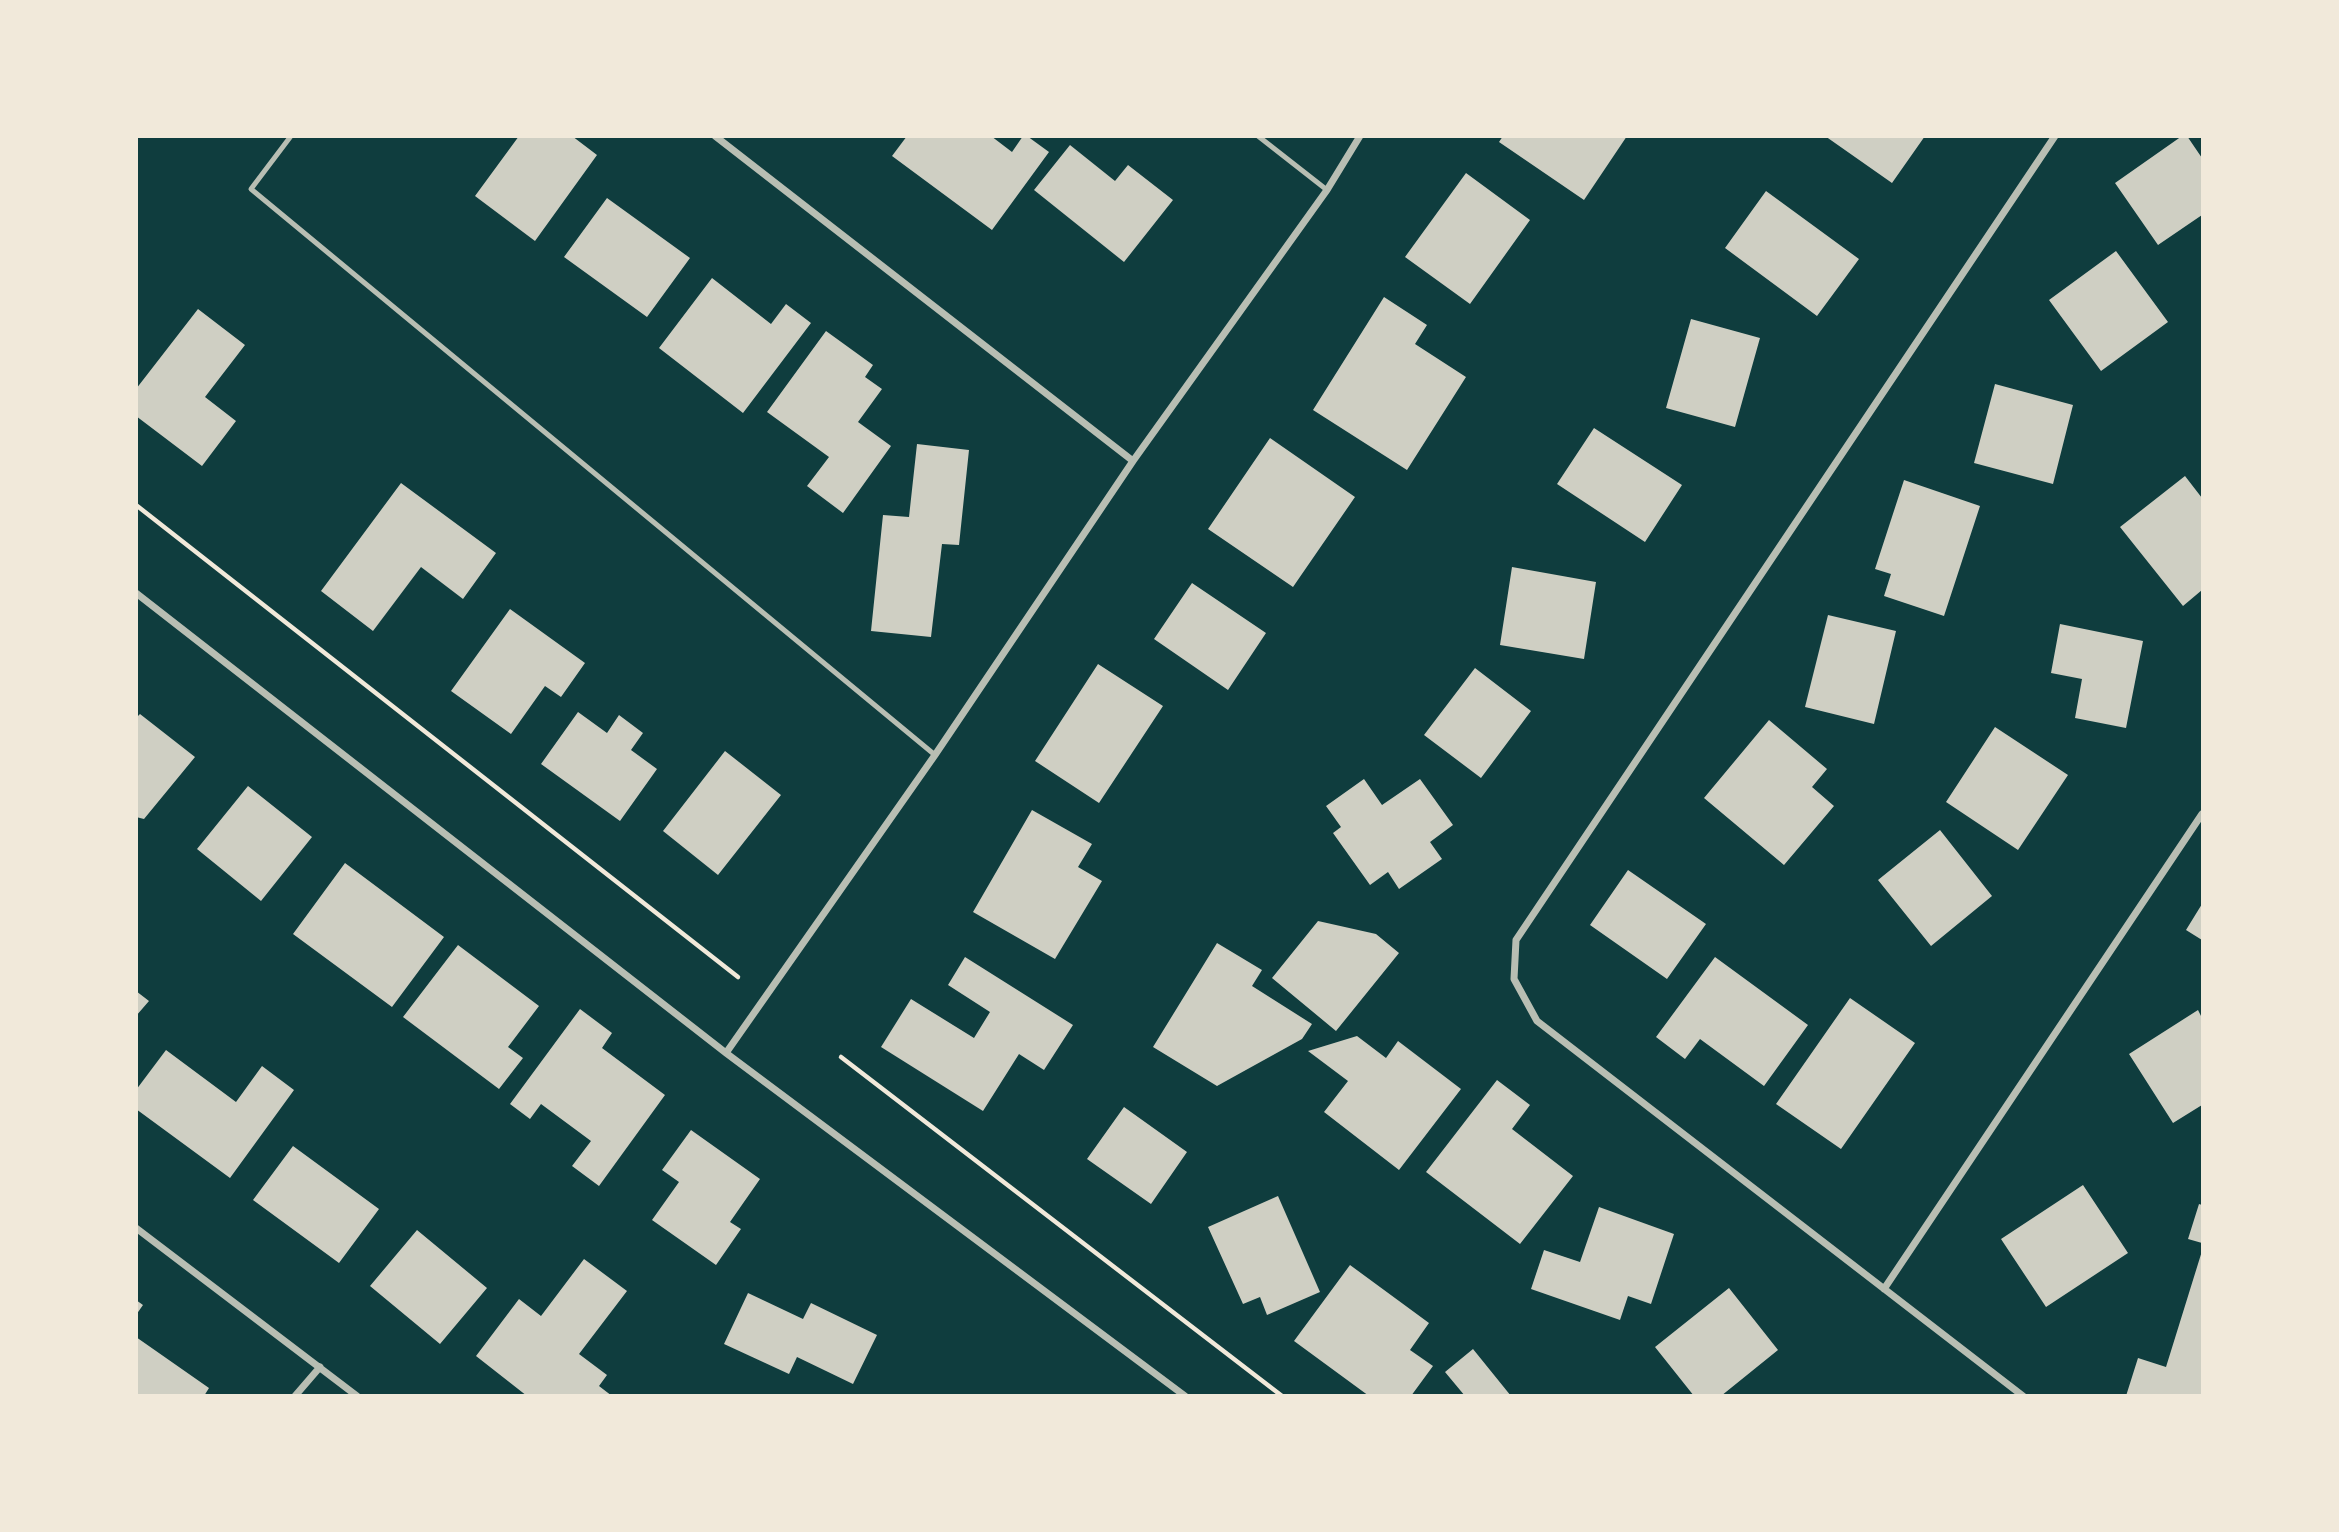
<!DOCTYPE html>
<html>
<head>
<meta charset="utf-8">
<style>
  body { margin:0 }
  #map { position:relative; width:2339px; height:1532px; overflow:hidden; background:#0f3d3e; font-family:Merriweather,serif }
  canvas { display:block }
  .frame { position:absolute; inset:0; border:138px solid #f1e9da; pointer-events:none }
</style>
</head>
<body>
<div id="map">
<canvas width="2339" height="1532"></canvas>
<div class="frame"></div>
</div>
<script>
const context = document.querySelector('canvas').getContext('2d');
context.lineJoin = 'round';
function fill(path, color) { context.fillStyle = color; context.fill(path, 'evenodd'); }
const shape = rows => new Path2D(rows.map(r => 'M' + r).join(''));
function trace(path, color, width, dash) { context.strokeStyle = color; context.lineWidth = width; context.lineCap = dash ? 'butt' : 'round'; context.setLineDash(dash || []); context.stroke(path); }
fill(shape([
  [519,136,572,136,597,155,535,241,475,196],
  [907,136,991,136,1012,152,1023,136,1027,136,1049,152,992,230,892,156],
  [1503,136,1627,136,1584,200,1499,142],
  [1825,136,1925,136,1892,183],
  [2182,136,2187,136,2202,158,2202,215,2158,245,2115,183],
  [1070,145,1115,181,1128,165,1173,200,1124,262,1034,190],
  [1466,173,1530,220,1470,304,1405,257],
  [1766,191,1859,259,1817,316,1725,248],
  [607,198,690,258,647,317,564,257],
  [2116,251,2168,322,2101,371,2049,300],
  [712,278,771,324,786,304,811,323,743,413,659,348],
  [1384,297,1427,325,1415,344,1466,377,1407,470,1313,410],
  [198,309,245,345,205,397,236,421,202,466,136,416,136,389],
  [1691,319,1760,338,1735,427,1666,408],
  [826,331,873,365,865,377,882,389,858,422,891,446,843,513,807,486,829,457,767,412],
  [1995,384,2073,405,2053,484,1974,463],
  [1594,428,1682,485,1645,542,1557,484],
  [1270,438,1355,497,1293,587,1208,529],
  [917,444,969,450,959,545,942,544,931,637,871,631,883,515,909,517],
  [2185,476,2202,498,2202,590,2183,606,2120,527],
  [1904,480,1980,506,1944,616,1884,596,1891,574,1875,569],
  [401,483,496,553,463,599,421,567,373,631,321,591],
  [1512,567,1596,582,1584,659,1500,645],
  [1192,583,1266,633,1228,690,1154,639],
  [510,609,585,663,561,697,545,686,511,734,451,691],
  [1828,615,1896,631,1874,724,1805,707],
  [2060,624,2143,641,2126,728,2075,718,2082,679,2051,673],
  [1098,664,1163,706,1099,803,1035,761],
  [1475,668,1531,711,1481,778,1424,735],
  [578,712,607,733,619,715,643,733,631,750,657,769,620,821,541,764],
  [140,714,195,757,144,819,136,817,136,718],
  [1769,720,1827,769,1812,787,1834,806,1784,865,1704,798],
  [1995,727,2068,775,2018,850,1946,802],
  [725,751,781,795,718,875,663,831],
  [1364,779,1382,805,1420,779,1453,825,1430,842,1442,859,1399,889,1388,872,1370,885,1333,833,1341,827,1326,806],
  [248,786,312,837,261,901,197,849],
  [1032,810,1092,844,1078,867,1102,881,1055,959,973,912],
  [1940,830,1992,896,1931,946,1878,880],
  [345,863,444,937,392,1007,293,934],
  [1628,870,1706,924,1667,979,1590,925],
  [2202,904,2202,940,2186,930],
  [1318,921,1376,934,1399,953,1336,1031,1272,978],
  [1217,943,1262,970,1252,986,1312,1024,1302,1039,1217,1086,1153,1047],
  [458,945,539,1006,508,1047,523,1058,499,1089,403,1017],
  [965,957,1073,1025,1044,1070,1019,1054,983,1111,881,1047,911,999,974,1038,990,1012,948,985],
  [1715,957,1808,1025,1764,1086,1700,1039,1685,1059,1656,1037],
  [136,991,149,1001,136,1016],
  [1850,998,1915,1043,1841,1149,1776,1104],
  [580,1009,612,1033,602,1048,665,1095,599,1186,572,1166,591,1141,541,1104,530,1119,510,1104],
  [2198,1010,2202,1018,2202,1105,2173,1123,2129,1054],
  [1357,1036,1386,1058,1398,1041,1461,1089,1399,1170,1324,1112,1348,1081,1308,1051],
  [166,1050,236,1102,262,1066,294,1090,230,1178,136,1109,136,1090],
  [1497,1080,1530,1105,1512,1129,1573,1176,1520,1244,1426,1172],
  [1124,1107,1187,1152,1151,1204,1087,1159],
  [691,1130,760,1179,730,1222,741,1229,716,1265,652,1220,679,1182,662,1170],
  [293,1146,379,1209,339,1263,253,1200],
  [2083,1185,2128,1253,2046,1307,2001,1239],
  [1278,1196,1320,1292,1267,1315,1260,1297,1243,1304,1208,1227],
  [2199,1204,2202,1205,2202,1243,2188,1239],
  [1599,1207,1674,1234,1651,1304,1628,1296,1620,1320,1531,1289,1544,1250,1580,1262],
  [417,1230,487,1288,440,1344,370,1286],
  [2202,1251,2202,1396,2126,1396,2138,1358,2166,1367],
  [584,1259,627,1291,579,1354,607,1375,599,1386,612,1396,527,1396,476,1356,519,1299,541,1316],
  [1350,1265,1429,1323,1410,1350,1433,1366,1411,1396,1369,1396,1294,1341],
  [1729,1288,1778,1350,1721,1396,1694,1396,1655,1347],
  [748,1293,803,1319,811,1303,877,1335,853,1384,797,1357,789,1374,724,1344],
  [136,1300,143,1305,136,1315],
  [136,1337,209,1388,204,1396,136,1396],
  [1473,1349,1511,1396,1465,1396,1445,1372]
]), '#cfcfc3');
trace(shape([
  [136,505,738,977],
  [841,1057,1282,1396]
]), '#f1e9da', 4.5);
trace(shape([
  [291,136,251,189,935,755],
  [1258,136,1327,190]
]), '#b8beb3', 5);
trace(shape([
  [715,136,1133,461],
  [136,593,726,1053,1185,1396],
  [726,1053,935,755,1133,461,1327,190,1360,136],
  [136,1228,357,1396],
  [1884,1289,2202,814],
  [295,1396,320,1367],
  [2023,1396,1537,1021,1514,979,1516,940,2055,136]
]), '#b8beb3', 7);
</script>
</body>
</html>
